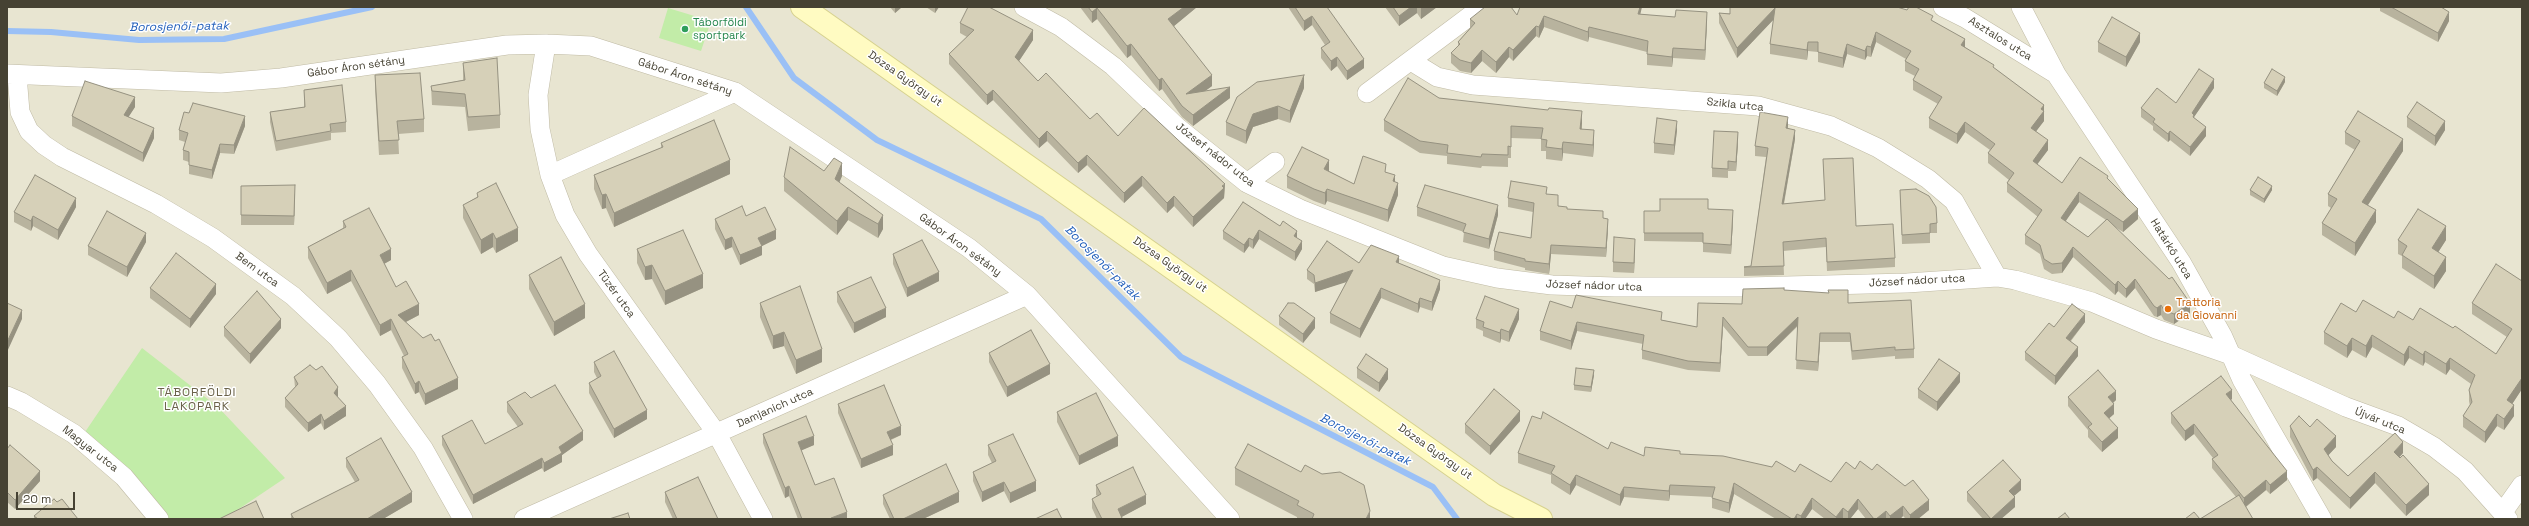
<!DOCTYPE html>
<html>
<head>
<meta charset="utf-8">
<style>
  body { margin:0 }
  #map { position:relative; width:2529px; height:526px; overflow:hidden; background:#f3f1e4; font-family:"Space Grotesk",sans-serif }
  canvas { display:block }
  .frame { position:absolute; inset:0; border:8px solid #464233; pointer-events:none }
  .scale { position:absolute; left:16px; top:492px; width:59px; height:18px; box-sizing:border-box; border:2px solid #464233; border-top:0; padding-left:5px; font-size:12px; line-height:14px; white-space:nowrap; color:#464233; -webkit-text-stroke:3px #fff; paint-order:stroke }
</style>
</head>
<body>
<div id="map">
<canvas width="2529" height="526"></canvas>
<div class="frame"></div>
<div class="scale">20 m</div>
</div>
<script>
const context = document.querySelector('canvas').getContext('2d');
context.lineJoin = 'round';
function fill(path, color) { context.fillStyle = color; context.fill(path, 'evenodd'); }
const shape = rows => new Path2D(rows.map(r => 'M' + r).join(''));
function trace(path, color, width, dash) { context.strokeStyle = color; context.lineWidth = width; context.lineCap = dash ? 'butt' : 'round'; context.setLineDash(dash || []); context.stroke(path); }
function label(font, color, halo, rows, align = 'center') {
  context.font = font + ' "Space Grotesk",sans-serif'; context.lineWidth = 3; context.setLineDash([]); context.textBaseline = 'middle'; context.strokeStyle = halo; context.fillStyle = color; for (const [text, x, y, turn = 0] of rows) {
    context.save(); context.translate(x, y); context.rotate((+turn || 0) * Math.PI / 180); context.textAlign = isNaN(turn) ? turn : align; if (halo) context.strokeText(text, 0, 0); context.fillText(text, 0, 0); context.restore();
  }
}
fill(shape([
  [7,7,2522,7,2522,519,7,519]
]), '#e8e5d1');
fill(shape([
  [668,8,711,21,701,51,659,38],
  [142,348,218,407,285,478,224,519,166,519,83,435]
]), '#c2eca8');
trace(shape([
  [746,7,794,78,877,140,1041,219,1181,357,1433,487,1457,519],
  [7,31,51,32,139,40,224,39,372,7]
]), '#9ac0f6', 6);
const street = shape([
  [1024,7,1061,27,1113,66,1177,127,1247,183,1300,209,1443,266,1497,278,1552,285,1615,287,1747,287,1907,283,1997,277,2015,280,2092,302,2156,329,2231,355,2346,407,2398,426,2434,447,2465,471,2508,519],
  [1943,7,1965,18,2056,74],
  [2021,7,2056,74,2181,262,2223,337,2242,380,2322,519],
  [546,44,538,95,540,129,550,175,565,215,588,254,717,434,763,519],
  [1411,61,1437,77,1473,85,1758,106,1831,126,1878,148,1928,179,1954,201,1997,277],
  [7,74,221,83,281,78,507,45,546,44,591,46,735,92,969,248,1027,295,1230,519],
  [17,75,20,112,29,131,44,145,62,157,156,204,213,238,293,296,338,338,377,384,423,448,463,519],
  [1367,93,1482,7],
  [550,175,735,92],
  [1247,183,1275,162],
  [7,396,21,402,74,434,124,477,159,519],
  [2503,512,2522,485],
  [524,519,1027,295]
]);
const secondary = shape([
  [802,7,1494,495,1541,519]
]);
trace(street, '#c0bba5', 20);
trace(secondary, '#d7d28f', 24);
trace(street, '#fff', 19);
trace(secondary, '#fffbc2', 22);
fill(shape([
  [890,7,902,7,895,13],
  [926,7,939,7,935,13],
  [1080,7,1197,7,1174,26,1212,86,1205,91,1230,98,1193,126,1182,117,1162,89,1159,91,1131,55,1127,58,1097,19,1092,23],
  [1288,7,1327,7,1364,68,1347,80,1337,66,1331,71,1321,58,1321,48,1325,45,1312,25,1304,31],
  [1385,7,1437,7,1421,19,1417,13,1399,26],
  [2380,7,2441,7,2449,21,2438,42,2380,11],
  [1719,13,1933,21,1965,47,2044,105,2044,121,2036,131,2048,150,2037,164,2062,183,2108,179,2138,219,2123,232,2115,227,2190,313,2174,324,2164,320,2161,315,2157,317,2154,316,2135,288,2126,298,2118,291,2115,295,2073,257,2062,273,2052,274,2044,269,2040,254,2025,244,2025,235,2038,217,2007,192,2007,183,2009,180,1988,163,1988,153,1990,150,1965,132,1957,144,1929,128,1929,118,1938,104,1913,90,1913,80,1915,76,1905,71,1905,61,1906,59,1876,42,1871,57,1867,56,1865,60,1847,54,1843,68,1818,62,1818,52,1808,51,1807,60,1770,54,1770,44,1774,19,1737,58,1719,23],
  [2079,202,2106,220,2088,237,2065,221],
  [1641,14,1707,22,1705,60,1673,58,1672,67,1647,65,1647,52,1589,37,1588,42,1544,27,1539,38,1536,36,1513,61,1509,57,1496,73,1482,61,1471,73,1460,71,1451,63,1451,53,1458,46,1458,42,1470,28,1470,19,1517,15],
  [960,23,1033,40,1019,61,1038,81,1090,119,1118,136,1225,184,1224,198,1193,227,1174,206,1167,213,1142,186,1124,203,1087,165,1078,173,1047,141,1039,148,993,100,987,105,949,64,949,54,967,37,960,33],
  [2098,42,2140,42,2126,67,2098,52],
  [463,63,500,115,500,128,468,131,465,107,432,105,431,86,463,80],
  [375,75,424,119,424,132,398,134,399,154,379,155,375,89],
  [2285,82,2277,96,2264,88,2264,83],
  [1304,88,1290,123,1278,119,1253,127,1246,144,1226,135,1226,122],
  [2214,88,2194,117,2206,136,2190,156,2170,140,2168,142,2153,130,2153,126,2141,117,2141,108,2176,103],
  [304,90,346,122,346,132,331,133,331,140,276,151,270,122,270,112,304,107],
  [1439,98,1582,123,1582,129,1594,142,1593,157,1563,153,1562,161,1546,159,1546,151,1541,151,1541,139,1511,138,1511,158,1508,158,1508,167,1482,166,1481,168,1447,164,1447,156,1420,153,1384,131,1384,120],
  [135,107,128,117,154,138,143,162,72,126,72,116],
  [2407,117,2445,130,2435,146,2407,127],
  [245,126,234,154,220,153,212,179,189,174,189,162,183,160,183,150,185,142,179,140,179,130],
  [1788,126,1788,129,1795,139,1784,204,1825,200,1823,159,1856,226,1895,258,1895,267,1827,271,1826,247,1783,251,1784,275,1744,276,1744,267,1751,266,1766,157,1755,156,1755,146],
  [1677,130,1674,155,1654,153,1654,143],
  [2345,132,2403,151,2368,205,2376,222,2355,256,2322,235,2322,223,2331,208,2328,206,2328,194,2355,150,2345,144],
  [1738,142,1736,171,1728,171,1728,178,1712,177,1712,168],
  [661,143,730,174,614,227,606,208,602,209,594,189,594,175,661,148],
  [824,171,842,176,839,182,883,229,878,238,848,220,837,235,784,191,784,177],
  [1329,171,1354,184,1386,172,1395,182,1398,195,1388,222,1327,201,1325,205,1314,201,1287,188,1287,176],
  [241,186,295,194,294,225,241,225],
  [1900,190,1937,223,1937,233,1930,233,1930,243,1902,244],
  [2250,190,2272,190,2264,203,2250,195],
  [477,193,518,241,496,253,493,247,481,254,463,218,463,205,477,197],
  [1547,194,1558,206,1567,209,1603,218,1608,228,1606,257,1551,254,1549,274,1525,270,1525,268,1494,260,1494,251,1531,238,1533,212,1508,207,1508,198],
  [1243,202,1297,238,1302,249,1295,261,1259,239,1253,249,1249,246,1244,253,1223,239,1223,231],
  [76,207,58,240,33,226,31,231,14,222,14,212],
  [1417,207,1498,215,1489,249,1463,242,1464,232,1417,216],
  [1708,209,1733,219,1731,254,1703,252,1703,242,1644,241,1644,211,1660,211],
  [746,216,776,239,762,246,762,255,740,265,732,247,725,250,715,229,715,219],
  [343,221,391,260,384,264,396,287,419,315,406,322,458,389,425,405,419,392,415,394,402,368,402,357,404,356,391,330,380,336,351,281,327,294,308,258,308,247,343,228],
  [2398,240,2446,240,2438,252,2446,271,2434,289,2402,268,2402,256,2398,254],
  [146,242,127,277,88,255,88,246],
  [1635,248,1634,273,1613,272,1613,262],
  [637,249,703,288,665,305,652,279,645,280,637,263],
  [893,254,939,281,907,297,893,264],
  [1359,263,1399,263,1440,289,1432,311,1420,307,1418,313,1381,298,1360,338,1330,323,1330,313,1347,281,1315,292,1314,284,1307,279,1307,270],
  [529,275,585,318,554,336,529,289],
  [2522,281,2522,389,2512,404,2514,416,2504,430,2497,426,2485,443,2463,427,2463,416,2470,406,2469,401,2469,390,2471,384,2450,369,2446,375,2425,362,2423,366,2409,358,2404,366,2372,347,2366,358,2352,350,2347,358,2324,344,2324,332,2356,312,2394,318,2413,320,2496,354,2507,337,2472,314,2472,303],
  [150,288,216,294,190,328,150,298],
  [1784,290,1848,303,1914,349,1914,358,1895,359,1895,356,1852,360,1850,342,1820,342,1818,371,1796,369,1798,326,1767,356,1748,356,1723,326,1720,372,1688,370,1642,359,1642,350,1643,344,1577,331,1571,350,1540,340,1540,331,1572,308,1662,320,1697,327,1742,304],
  [837,292,886,317,854,333,837,302],
  [760,303,822,362,796,374,784,346,773,349,760,317],
  [1279,316,1315,328,1303,343,1279,325],
  [1476,319,1519,319,1509,342,1501,339,1500,343,1483,336,1483,331,1476,328],
  [2085,322,2071,341,2078,356,2055,385,2025,360,2025,352,2054,327],
  [224,327,281,328,250,364,224,336],
  [989,353,1050,374,1007,397,989,362],
  [594,362,647,419,614,438,589,393,589,383,597,378,594,372],
  [1357,368,1388,379,1379,392,1357,378],
  [1594,375,1591,392,1574,390,1574,385],
  [294,377,338,397,346,416,324,430,321,423,308,432,285,407,285,398,295,387],
  [1960,382,1937,411,1918,398,1918,389],
  [2068,397,2116,400,2113,403,2114,414,2109,418,2118,438,2102,452,2088,437,2088,430,2068,406],
  [531,398,583,440,562,455,562,462,544,472,542,468,473,504,442,445,442,436,485,444,518,427,507,412,507,402],
  [2232,399,2231,400,2287,480,2270,494,2266,490,2246,507,2200,519,2236,497,2212,468,2212,459,2213,458,2194,434,2185,441,2171,423,2171,413],
  [838,404,901,435,891,440,893,455,861,468,838,413],
  [1057,412,1118,446,1079,465,1057,422],
  [1520,421,1490,455,1465,433,1465,424],
  [2290,426,2310,427,2336,447,2328,455,2332,461,2348,476,2403,453,2399,458,2429,495,2406,516,2375,483,2350,509,2317,478,2313,481,2290,437],
  [763,434,814,445,801,450,815,485,847,519,798,519,789,496,785,498,763,443],
  [988,445,1036,491,1010,503,1004,491,982,502,973,481,973,472,992,463,988,455],
  [7,449,40,481,15,509,7,502],
  [1608,449,1644,456,1680,454,1772,467,1795,472,1831,482,1855,469,1872,470,1929,510,1918,519,1906,519,1903,516,1900,519,1866,519,1858,509,1850,519,1844,519,1843,518,1842,519,1825,519,1812,509,1805,519,1776,519,1734,494,1729,513,1712,508,1712,497,1670,495,1669,501,1624,497,1620,506,1576,485,1570,495,1551,483,1551,475,1518,463,1518,453],
  [346,458,412,502,383,519,291,519,291,514,355,482,346,467],
  [1235,468,1370,519,1297,519,1297,517,1235,485],
  [1096,485,1146,504,1121,517,1122,519,1097,519,1092,508,1092,499,1097,496,1096,495],
  [2021,490,2014,496,2015,507,2001,519,1983,519,1967,501,1967,492],
  [665,492,718,519,673,519,665,502],
  [883,495,959,502,923,519,890,519,883,504],
  [34,516,78,519,34,519]
]), '#b8b39e');
fill(shape([
  [895,7,902,7,895,13],
  [936,7,939,7,935,13,935,8],
  [1184,7,1197,7,1168,31,1168,19],
  [1411,7,1417,7,1417,13,1399,26,1399,16],
  [1423,7,1437,7,1421,19,1421,8],
  [1640,7,1642,7,1638,24,1638,14],
  [1097,8,1097,19,1092,23,1092,12],
  [1775,8,1775,18,1737,58,1737,48],
  [1707,12,1707,22,1705,60,1705,50],
  [2449,12,2449,21,2438,42,2438,33],
  [1312,16,1312,25,1304,31,1304,21],
  [1544,16,1544,27,1539,38,1539,27],
  [1536,26,1536,36,1513,61,1513,50],
  [1589,27,1589,37,1588,42,1588,32],
  [1033,30,1033,40,1015,67,1015,57],
  [1876,32,1876,42,1871,57,1871,47],
  [2140,33,2140,42,2126,67,2126,57],
  [1965,39,1965,49,1961,45],
  [1808,42,1808,51,1807,60,1807,50],
  [1131,44,1131,55,1127,58,1127,46],
  [1847,44,1847,54,1843,68,1843,58],
  [1867,46,1867,56,1865,60,1865,51],
  [1509,47,1509,57,1496,73,1496,62],
  [1673,48,1673,58,1672,67,1672,57],
  [1482,50,1482,61,1471,73,1471,63],
  [1337,57,1337,66,1331,71,1331,61],
  [1364,59,1364,68,1347,80,1347,71],
  [1212,75,1212,86,1186,105,1186,94],
  [1304,75,1304,88,1290,123,1290,111],
  [2285,77,2285,82,2277,96,2277,91],
  [1162,78,1162,89,1159,91,1159,80],
  [2214,79,2214,88,2194,117,2194,124,2192,113],
  [1230,87,1230,98,1193,126,1193,115],
  [993,90,993,100,987,105,987,95],
  [135,97,135,107,124,124,124,115],
  [2044,105,2044,121,2031,138,2031,128,2041,109],
  [1278,106,1278,119,1253,127,1246,144,1246,131,1253,114],
  [1582,111,1582,123,1580,140,1580,129],
  [245,116,245,126,234,154,234,145],
  [1788,117,1788,126,1786,138,1786,128],
  [1677,121,1677,130,1674,155,1674,145],
  [2445,121,2445,130,2435,146,2435,136],
  [1965,122,1965,132,1957,144,1957,134],
  [2206,127,2206,136,2190,156,2190,147],
  [154,128,154,138,143,162,143,153],
  [1594,130,1594,142,1593,157,1593,145],
  [1795,130,1795,139,1782,213,1782,204],
  [1047,131,1047,141,1039,148,1039,139],
  [2170,131,2170,140,2168,142,2168,134],
  [1738,132,1738,142,1736,171,1736,162],
  [2403,139,2403,151,2362,214,2362,202],
  [2048,140,2048,150,2033,170,2033,161],
  [1563,142,1563,153,1562,161,1562,149],
  [220,144,220,153,212,179,212,170],
  [1087,155,1087,165,1078,173,1078,163],
  [730,160,730,174,614,227,614,213],
  [1329,160,1329,172,1324,169],
  [842,163,842,176,835,193,835,179],
  [1395,175,1395,187,1393,181],
  [1142,176,1142,186,1124,203,1124,193],
  [1398,183,1398,195,1388,222,1388,210],
  [1225,184,1224,198,1193,227,1193,217],
  [295,185,295,194,294,225,294,216],
  [2272,186,2272,190,2264,203,2264,199],
  [1327,189,1327,201,1325,205,1325,193],
  [2079,192,2079,202,2061,228,2061,218],
  [606,194,606,208,602,209,602,195],
  [1174,196,1174,206,1167,213,1167,203],
  [76,198,76,207,58,240,58,230],
  [1498,205,1498,215,1489,249,1489,239],
  [848,207,848,220,837,235,837,221],
  [2138,209,2138,219,2123,232,2123,222],
  [1733,210,1733,219,1731,254,1731,245],
  [2376,210,2376,222,2355,256,2355,243],
  [883,215,883,229,878,238,878,224],
  [33,216,33,226,31,231,31,221],
  [1608,219,1608,228,1606,257,1606,248],
  [2446,226,2446,240,2432,262,2432,248],
  [518,228,518,241,496,253,496,239],
  [776,230,776,239,762,246,762,255,740,265,740,255,758,238],
  [1259,230,1259,239,1253,249,1253,240],
  [1297,231,1297,239,1294,236],
  [146,233,146,242,127,277,127,267],
  [493,233,493,247,481,254,481,240],
  [732,237,732,247,725,250,725,240],
  [1249,238,1249,246,1244,253,1244,245],
  [1635,239,1635,248,1634,273,1634,263],
  [1302,241,1302,249,1295,261,1295,252],
  [1551,245,1551,254,1549,274,1549,264],
  [2073,247,2073,257,2062,273,2062,263],
  [391,249,391,260,380,266,380,255],
  [1399,256,1399,265,1396,262],
  [2446,257,2446,271,2434,289,2434,276],
  [652,265,652,279,645,280,645,267],
  [351,270,351,281,327,294,327,283],
  [1353,270,1353,280,1315,292,1315,283],
  [939,272,939,281,907,297,907,288],
  [703,274,703,288,665,305,665,291],
  [2135,279,2135,288,2126,298,2126,289],
  [1440,280,1440,289,1432,311,1432,302],
  [2118,281,2118,291,2115,295,2115,285],
  [216,284,216,294,190,328,190,319],
  [1381,288,1381,298,1360,338,1360,329],
  [1420,298,1420,307,1418,313,1418,304],
  [2190,303,2190,313,2174,324,2174,314],
  [419,304,419,315,398,326,398,315],
  [585,304,585,318,554,336,554,322],
  [2161,305,2161,315,2157,317,2157,308],
  [886,308,886,317,854,333,854,323],
  [1519,309,1519,319,1509,342,1509,332],
  [22,310,22,319,7,352,7,342],
  [2085,314,2085,322,2066,346,2066,338],
  [1723,317,1723,326,1720,372,1720,363],
  [1798,317,1798,325,1767,356,1767,347],
  [1315,318,1315,328,1303,343,1303,334],
  [281,319,281,328,250,364,250,354],
  [391,319,391,330,380,336,380,325],
  [1577,322,1577,331,1571,350,1571,341],
  [1501,329,1501,339,1500,343,1500,333],
  [784,332,784,346,773,349,773,336],
  [1820,333,1820,342,1818,371,1818,362],
  [2372,335,2372,347,2366,358,2366,346],
  [2352,338,2352,350,2347,358,2347,346],
  [2409,346,2409,358,2404,366,2404,355],
  [2078,347,2078,356,2055,385,2055,376],
  [822,349,822,362,796,374,796,360],
  [2425,351,2425,362,2423,366,2423,355],
  [2450,358,2450,369,2446,375,2446,364],
  [1050,364,1050,374,1007,397,1007,387],
  [1388,369,1388,379,1379,392,1379,383],
  [1594,370,1594,375,1591,392,1591,387],
  [1960,373,1960,382,1937,411,1937,402],
  [458,378,458,389,425,405,425,394],
  [2522,378,2522,389,2507,412,2507,400],
  [419,381,419,392,415,394,415,384],
  [338,387,338,397,334,403,334,393],
  [2232,390,2232,399,2226,404,2226,394],
  [2116,391,2116,400,2108,407,2108,397],
  [2114,404,2114,414,2104,423,2104,413],
  [2514,405,2514,416,2504,430,2504,419],
  [346,406,346,416,324,430,324,421],
  [647,410,647,419,614,438,614,429],
  [1520,411,1520,421,1490,455,1490,446],
  [321,414,321,423,308,432,308,423],
  [2497,414,2497,426,2485,443,2485,432],
  [2194,424,2194,434,2185,441,2185,431],
  [901,426,901,435,887,441,887,432],
  [2118,428,2118,438,2102,452,2102,442],
  [583,431,583,440,562,455,562,462,544,472,544,463,559,447],
  [814,436,814,445,798,452,798,442],
  [1118,436,1118,446,1079,465,1079,456],
  [2336,436,2336,447,2324,460,2324,449],
  [2403,442,2403,453,2394,463,2394,452],
  [893,445,893,455,861,468,861,459],
  [542,458,542,468,473,504,473,495],
  [2317,467,2317,478,2313,481,2313,470],
  [40,471,40,481,15,509,15,500],
  [2287,471,2287,480,2270,494,2270,485],
  [2375,472,2375,483,2350,509,2350,498],
  [1576,475,1576,485,1570,495,1570,485],
  [2021,480,2021,490,2009,500,2009,491],
  [2266,480,2266,490,2244,508,2244,498],
  [1036,481,1036,491,1010,503,1010,493],
  [1004,482,1004,491,982,502,982,492],
  [1734,483,1734,494,1729,513,1729,503],
  [2429,484,2429,495,2406,516,2406,505],
  [1670,485,1670,495,1669,501,1669,491],
  [789,486,789,496,785,498,785,488],
  [1624,487,1624,497,1620,506,1620,495],
  [412,492,412,502,383,519,367,519],
  [959,492,959,502,923,519,903,519],
  [1146,495,1146,504,1118,519,1118,509],
  [2015,497,2015,507,2001,519,1991,519],
  [1812,498,1812,509,1805,519,1801,519,1801,516],
  [1858,499,1858,509,1850,519,1848,519,1848,512],
  [1929,500,1929,510,1918,519,1910,519,1910,515],
  [1903,506,1903,516,1900,519,1890,519,1890,516],
  [1843,508,1843,518,1842,519,1836,519,1836,517],
  [1370,511,1370,519,1366,519],
  [1886,511,1886,519,1876,519],
  [847,512,847,519,831,519,831,518],
  [1797,514,1797,519,1794,519]
]), '#969281');
const building = shape([
  [968,7,989,7,1033,30,1015,57,1038,81,1046,73,1090,119,1097,113,1118,136,1144,108,1225,184,1222,186,1224,188,1193,217,1174,196,1167,203,1142,176,1124,193,1087,155,1078,163,1047,131,1039,139,993,90,987,95,949,54,974,30,960,23,968,7],
  [1088,7,1184,7,1168,19,1212,75,1186,94,1230,87,1193,115,1182,106,1162,78,1159,80,1131,44,1127,46,1097,8,1092,12,1088,7],
  [1295,7,1327,7,1364,59,1347,71,1337,57,1331,61,1321,48,1330,42,1312,16,1304,21,1295,7],
  [1393,7,1411,7,1399,16,1393,7],
  [1485,7,1511,7,1517,15,1520,7,1640,7,1638,14,1675,17,1676,10,1707,12,1705,50,1673,48,1672,57,1647,54,1648,41,1589,27,1588,32,1544,16,1539,27,1536,26,1513,50,1509,47,1496,62,1482,50,1471,63,1460,60,1451,53,1460,44,1458,42,1475,23,1470,19,1485,7],
  [1730,7,1897,7,1907,10,1909,7,1916,7,1933,16,1931,20,1965,39,1961,45,1994,65,1993,67,2044,105,2041,109,2044,111,2031,128,2048,140,2033,161,2062,183,2080,157,2108,176,2107,178,2138,209,2123,222,2079,192,2061,218,2088,237,2107,219,2169,279,2172,277,2190,303,2174,314,2164,310,2161,305,2157,308,2154,306,2135,279,2126,289,2118,281,2115,285,2073,247,2062,263,2052,264,2044,259,2040,245,2025,235,2042,210,2007,183,2014,173,1988,153,1995,144,1965,122,1957,134,1929,118,1942,97,1913,80,1919,69,1905,61,1911,51,1876,32,1871,47,1867,46,1865,51,1847,44,1843,58,1818,52,1818,42,1808,42,1807,50,1770,44,1775,8,1737,48,1719,13,1730,14,1730,7],
  [2391,7,2441,7,2449,12,2438,33,2391,7],
  [2112,17,2140,33,2126,57,2098,42,2112,17],
  [497,58,500,115,468,117,465,94,432,91,431,86,465,80,463,63,497,58],
  [2199,69,2214,79,2192,113,2194,115,2193,117,2206,127,2190,147,2170,131,2168,134,2153,122,2155,119,2141,108,2157,88,2176,103,2199,69],
  [2272,69,2285,77,2277,91,2264,83,2272,69],
  [420,73,424,119,397,121,399,140,379,141,375,75,420,73],
  [1304,75,1290,111,1278,106,1253,114,1246,131,1226,122,1237,97,1257,82,1304,75],
  [1408,78,1439,98,1548,110,1549,108,1582,111,1580,129,1594,130,1593,145,1563,142,1562,149,1546,147,1547,140,1541,139,1543,128,1511,126,1511,147,1508,146,1508,155,1482,154,1481,157,1447,153,1448,145,1420,141,1384,120,1408,78],
  [85,81,135,97,124,115,154,128,143,153,72,116,85,81],
  [342,85,346,122,330,124,331,131,276,141,270,112,305,107,304,90,342,85],
  [2417,102,2445,121,2435,136,2407,117,2417,102],
  [193,103,245,116,234,145,220,144,212,170,189,165,189,152,183,150,188,133,179,130,184,112,189,113,193,103],
  [2358,111,2403,139,2362,202,2376,210,2355,243,2322,223,2337,199,2328,194,2360,141,2345,132,2358,111],
  [1760,112,1788,117,1786,128,1795,130,1782,204,1825,200,1823,159,1853,158,1856,226,1893,224,1895,258,1827,262,1826,238,1783,242,1784,266,1744,267,1751,266,1768,148,1755,146,1760,112],
  [1657,118,1677,121,1674,145,1654,143,1657,118],
  [714,120,730,160,614,213,606,194,602,195,594,175,663,147,661,143,714,120],
  [1714,131,1738,132,1736,162,1728,161,1728,169,1712,168,1714,131],
  [790,147,824,171,834,158,842,163,835,179,883,215,878,224,848,207,837,221,784,177,790,147],
  [1302,147,1329,160,1324,169,1354,184,1363,156,1386,164,1385,172,1395,175,1393,181,1398,183,1388,210,1327,189,1325,193,1314,189,1287,176,1302,147],
  [35,175,76,198,58,230,33,216,31,221,14,212,35,175],
  [2258,177,2272,186,2264,199,2250,190,2258,177],
  [1511,181,1547,187,1546,194,1558,195,1558,206,1567,207,1567,209,1603,211,1603,218,1608,219,1606,248,1551,245,1549,264,1525,261,1525,259,1494,251,1499,232,1531,238,1534,203,1508,198,1511,181],
  [496,183,518,228,496,239,493,233,481,240,463,205,478,197,477,193,496,183],
  [295,185,294,216,241,215,241,186,295,185],
  [1425,185,1498,205,1489,239,1463,232,1466,224,1417,207,1425,185],
  [1916,189,1929,196,1936,207,1937,223,1930,224,1930,233,1902,235,1900,190,1916,189],
  [1660,199,1708,199,1708,209,1733,210,1731,245,1703,243,1703,233,1644,233,1644,211,1660,211,1660,199],
  [1243,202,1280,226,1283,221,1297,231,1294,236,1302,241,1295,252,1259,230,1253,240,1249,238,1244,245,1223,231,1243,202],
  [742,206,746,216,765,207,776,230,758,238,762,246,740,255,732,237,725,240,715,219,742,206],
  [369,208,391,249,380,255,396,287,406,281,419,304,398,315,423,338,431,334,435,341,439,339,458,378,425,394,419,381,415,384,402,357,408,354,391,319,380,325,351,270,327,283,308,247,346,227,343,221,369,208],
  [2418,209,2446,226,2432,248,2446,257,2434,276,2402,255,2407,246,2398,240,2418,209],
  [107,211,146,233,127,267,88,246,107,211],
  [683,230,703,274,665,291,652,265,645,267,637,249,683,230],
  [1614,237,1635,239,1634,263,1613,262,1614,237],
  [922,240,939,272,907,288,893,254,922,240],
  [1327,241,1359,263,1371,245,1399,256,1396,262,1440,280,1432,302,1420,298,1418,304,1381,288,1360,329,1330,313,1353,270,1315,283,1314,275,1307,270,1327,241],
  [176,253,216,284,190,319,150,288,176,253],
  [561,257,585,304,554,322,529,275,561,257],
  [2496,264,2522,281,2522,378,2507,400,2514,405,2504,419,2497,414,2485,432,2463,416,2472,402,2469,390,2475,375,2450,358,2446,364,2425,351,2423,355,2409,346,2404,355,2372,335,2366,346,2352,338,2347,346,2324,332,2341,303,2356,312,2363,300,2394,318,2398,311,2413,320,2420,308,2453,328,2455,326,2496,354,2512,329,2472,303,2496,264],
  [871,277,886,308,854,323,837,292,871,277],
  [800,286,822,349,796,360,784,332,773,336,760,303,800,286],
  [1784,288,1784,290,1829,293,1828,290,1848,290,1848,303,1911,300,1914,349,1895,350,1895,347,1852,351,1850,333,1820,333,1818,362,1796,360,1798,317,1767,347,1748,347,1723,317,1720,363,1688,361,1642,350,1644,335,1577,322,1571,341,1540,331,1550,301,1572,308,1576,295,1662,312,1661,320,1697,327,1698,303,1742,304,1743,289,1784,288],
  [257,291,281,319,250,354,224,327,257,291],
  [1485,296,1519,309,1509,332,1501,329,1500,333,1483,327,1484,322,1476,319,1485,296],
  [7,303,22,310,7,342,7,303],
  [1288,303,1294,303,1315,318,1303,334,1279,316,1288,303],
  [2072,304,2085,314,2066,338,2078,347,2055,376,2025,352,2049,323,2054,327,2072,304],
  [1031,330,1050,364,1007,387,989,353,1031,330],
  [614,351,647,410,614,429,589,383,601,376,594,362,614,351],
  [1366,354,1388,369,1379,383,1357,368,1366,354],
  [1939,359,1960,373,1937,402,1918,389,1939,359],
  [310,365,316,370,322,366,338,387,334,393,346,406,324,421,321,414,308,423,285,398,298,384,294,377,310,365],
  [1576,368,1594,370,1591,387,1574,385,1576,368],
  [2098,370,2116,391,2108,397,2114,404,2104,413,2118,428,2102,442,2088,427,2092,424,2068,397,2098,370],
  [2221,376,2232,390,2226,394,2287,471,2270,485,2266,480,2244,498,2212,459,2218,455,2194,424,2185,431,2171,413,2221,376],
  [555,385,583,431,559,447,562,453,544,463,542,458,473,495,442,436,472,420,485,444,523,424,507,402,525,392,531,398,555,385],
  [884,385,901,426,887,432,893,445,861,459,838,404,884,385],
  [1494,389,1520,411,1490,446,1465,424,1494,389],
  [1096,393,1118,436,1079,456,1057,412,1096,393],
  [1543,412,1608,449,1611,442,1644,456,1645,447,1680,451,1680,454,1723,456,1772,467,1776,461,1795,472,1800,464,1831,482,1846,462,1855,469,1860,461,1872,470,1877,464,1905,486,1913,480,1929,500,1910,515,1903,506,1890,516,1886,511,1876,519,1874,519,1858,499,1848,512,1843,508,1836,517,1812,498,1801,516,1797,514,1794,519,1792,519,1734,483,1729,503,1712,498,1715,487,1670,485,1669,491,1624,487,1620,495,1576,475,1570,485,1551,473,1555,466,1518,453,1532,416,1541,419,1543,412],
  [806,416,814,436,798,442,815,485,834,478,847,512,831,518,832,519,802,519,789,486,785,488,763,434,806,416],
  [2299,416,2310,427,2317,419,2336,436,2324,449,2332,461,2348,476,2395,433,2403,442,2394,452,2400,458,2403,455,2429,484,2406,505,2375,472,2350,498,2317,467,2313,470,2290,426,2299,416],
  [1013,434,1036,481,1010,493,1004,482,982,492,973,472,996,461,988,445,1013,434],
  [381,438,412,492,367,519,294,519,291,514,359,480,346,458,381,438],
  [1248,444,1301,472,1305,465,1322,474,1340,472,1364,485,1370,511,1366,519,1312,519,1314,514,1297,505,1299,501,1235,468,1248,444],
  [10,445,40,471,15,500,7,492,7,449,10,445],
  [2003,460,2021,480,2009,491,2015,497,1991,519,1967,492,2003,460],
  [946,464,959,492,903,519,894,519,883,495,946,464],
  [1133,467,1146,495,1118,509,1122,518,1120,519,1102,519,1092,499,1101,494,1096,485,1133,467],
  [698,477,718,519,677,519,665,492,698,477],
  [2239,495,2253,519,2185,519,2194,512,2200,519,2239,495],
  [54,499,57,502,62,499,78,519,38,519,34,516,54,499],
  [256,501,264,519,219,519,256,501],
  [1057,509,1062,519,1035,519,1057,509],
  [628,513,630,519,609,519,628,513],
  [2065,513,2070,519,2057,519,2065,513]
]);
fill(building, '#d6d0b8');
trace(building, '#969281', 1);
for (const [x, y, r, color] of [
  [685,29,4,"#2e9e5b"],
  [2168,309,4,"#e8710a"]
]) { const dot = new Path2D(); dot.arc(x, y, r, 0, 2 * Math.PI); context.fillStyle = color; context.fill(dot); trace(dot, '#fff', 1.5); }
label('11px', '#27864d', '#fff', [
  ["Táborföldi",693,23],
  ["sportpark",693,36]
], 'left');
label('11px', '#464233', '#fff', [
  ["Asztalos utca",2000,39,32],
  ["Gábor Áron sétány",356,67,-8],
  ["Gábor Áron sétány",685,77,18],
  ["Dózsa György út",905,79,35],
  ["Szikla utca",1735,105,6],
  ["József nádor utca",1215,155,38],
  ["Gábor Áron sétány",960,245,36],
  ["Határkő utca",2171,249,58],
  ["Dózsa György út",1170,265,35],
  ["Bem utca",257,270,36],
  ["József nádor utca",1917,281,-3],
  ["József nádor utca",1594,286,2],
  ["Tüzér utca",616,294,54],
  ["Damjanich utca",775,408,-24],
  ["Újvár utca",2380,421,22],
  ["Magyar utca",90,449,38],
  ["Dózsa György út",1435,452,35]
]);
label('11px', '#c56008', '#fff', [
  ["Trattoria",2176,303],
  ["da Giovanni",2176,316]
], 'left');
label('italic 12px', '#2360bb', '#fff', [
  ["Borosjenői-patak",179,27,-1],
  ["Borosjenői-patak",1102,263,45],
  ["Borosjenői-patak",1365,440,27]
]);
context.letterSpacing = '1px';
label('12px', '#6a6249', '#fff', [
  ["TÁBORFÖLDI",197,393],
  ["LAKÓPARK",197,407]
]);
context.letterSpacing = '0px';
</script>
</body>
</html>
